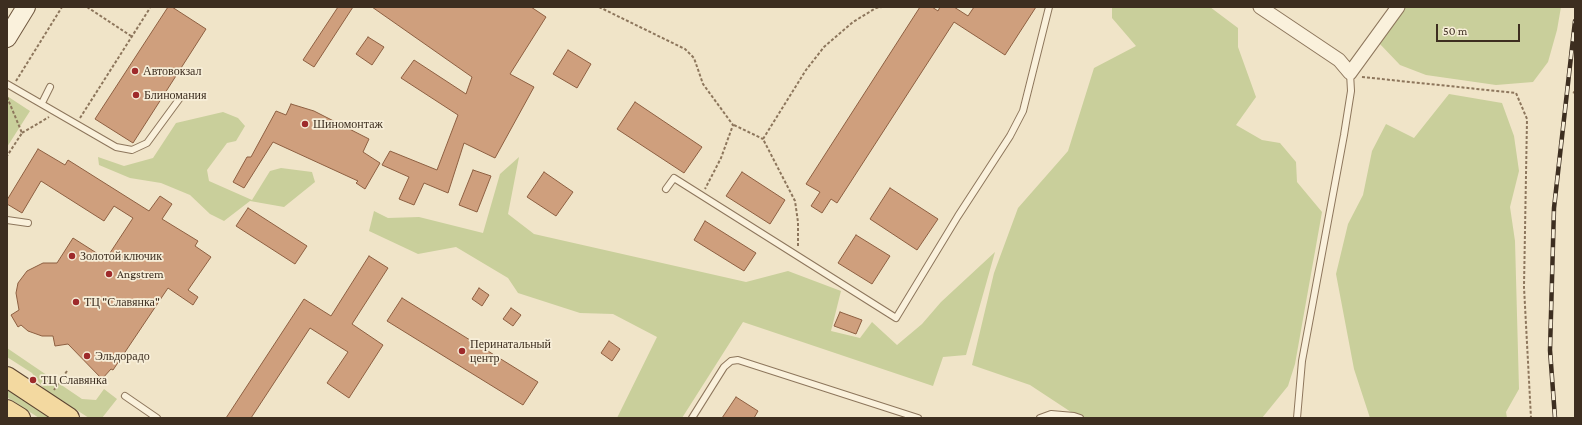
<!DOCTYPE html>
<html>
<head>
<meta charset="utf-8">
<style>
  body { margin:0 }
  #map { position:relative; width:1582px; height:425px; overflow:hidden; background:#f0e4c8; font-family:"Crimson Pro",serif }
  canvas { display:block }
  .frame { position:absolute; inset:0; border:8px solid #3d2e20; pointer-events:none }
  .scale { position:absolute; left:1436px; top:24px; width:84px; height:18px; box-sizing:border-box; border:2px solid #3d2e20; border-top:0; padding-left:5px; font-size:12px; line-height:14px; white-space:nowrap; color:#3d2e20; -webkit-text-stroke:3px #f7eed8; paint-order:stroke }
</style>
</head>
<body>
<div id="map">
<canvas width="1582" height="425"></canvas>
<div class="frame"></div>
<div class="scale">50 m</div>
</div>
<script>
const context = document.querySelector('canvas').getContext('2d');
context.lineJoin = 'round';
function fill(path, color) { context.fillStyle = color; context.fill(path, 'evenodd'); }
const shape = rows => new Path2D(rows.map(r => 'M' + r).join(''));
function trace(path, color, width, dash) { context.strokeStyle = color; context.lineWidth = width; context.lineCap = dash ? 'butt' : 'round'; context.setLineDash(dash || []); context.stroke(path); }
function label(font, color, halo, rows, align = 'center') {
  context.font = font + ' "Crimson Pro",serif'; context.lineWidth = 3.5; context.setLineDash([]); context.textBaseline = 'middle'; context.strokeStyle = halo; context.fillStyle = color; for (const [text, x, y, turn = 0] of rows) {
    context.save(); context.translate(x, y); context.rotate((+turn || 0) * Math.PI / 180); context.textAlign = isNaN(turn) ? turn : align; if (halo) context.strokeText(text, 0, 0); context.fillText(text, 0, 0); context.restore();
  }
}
fill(shape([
  [1112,7,1210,7,1238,28,1238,47,1256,97,1236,125,1262,140,1280,143,1296,162,1297,182,1322,212,1295,364,1288,386,1262,418,1085,418,1071,412,1030,385,972,365,994,273,1018,208,1068,151,1094,68,1136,46,1112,18],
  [1403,7,1561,7,1557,30,1548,62,1533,82,1496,85,1426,75,1400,65,1379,43],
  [1449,94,1502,103,1514,136,1519,171,1510,207,1515,241,1519,389,1506,412,1507,418,1370,418,1354,369,1336,274,1348,224,1363,195,1372,151,1386,124,1414,138],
  [7,96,30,111,7,147],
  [223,112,238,118,245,126,236,141,227,143,207,170,209,181,252,200,270,171,281,168,312,172,315,182,284,207,250,201,224,221,210,214,190,195,161,183,130,178,99,165,98,157,124,166,153,158,176,123],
  [519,157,508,214,534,234,746,282,788,271,841,291,831,331,860,338,872,322,897,345,922,324,941,302,995,252,966,355,943,357,933,386,743,322,682,418,617,418,657,337,613,314,580,313,518,293,508,278,456,247,418,254,369,231,374,211,388,218,419,217,483,233,500,174],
  [7,348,82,399,96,400,104,389,117,399,102,418,89,418,44,389,32,373,7,357],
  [7,390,51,418,39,418,7,397]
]), '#c9cf9b');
const building = shape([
  [168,7,172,7,206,29,133,143,95,119,168,7],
  [338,7,353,7,314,67,303,60,338,7],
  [372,7,531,7,546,17,510,74,534,87,495,158,464,143,448,193,424,183,414,205,399,199,409,177,382,165,390,151,437,170,458,115,401,78,414,60,466,94,472,77,372,7],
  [920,7,932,7,938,11,940,7,954,7,968,16,974,7,1036,7,1005,55,954,22,837,203,831,199,822,213,811,206,820,192,806,184,920,7],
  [368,37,384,47,372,65,356,54,368,37],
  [568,50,591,64,577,88,553,74,568,50],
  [635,102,702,147,684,173,617,129,635,102],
  [291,104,314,111,369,139,363,152,380,163,365,189,356,183,358,181,273,142,244,188,233,182,247,157,251,157,276,111,286,115,291,104],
  [38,149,65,165,68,160,149,211,160,196,172,204,162,219,198,241,195,246,211,257,188,290,198,297,193,305,168,288,113,370,111,369,102,379,68,344,55,346,53,336,42,336,28,331,21,325,18,327,11,315,19,310,16,293,18,283,27,271,43,263,57,263,73,238,106,259,133,218,114,206,104,221,41,181,22,213,7,204,7,200,38,149],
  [473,170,491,176,477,212,459,205,473,170],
  [544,172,573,192,556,216,527,197,544,172],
  [742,172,785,200,770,224,726,196,742,172],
  [890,188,938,219,917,250,870,219,890,188],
  [248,208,307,246,295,264,236,226,248,208],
  [705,221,756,253,744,271,694,240,705,221],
  [856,235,890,256,872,284,838,263,856,235],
  [369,256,388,268,352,324,383,345,349,398,327,383,348,352,310,328,251,418,226,418,304,299,331,316,369,256],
  [479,288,489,295,482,306,472,299,479,288],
  [402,298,538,382,523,405,387,321,402,298],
  [511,308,521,315,513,326,503,319,511,308],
  [840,312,862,320,856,334,834,326,840,312],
  [609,341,620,349,612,361,601,353,609,341],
  [736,397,758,411,754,418,722,418,736,397]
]);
fill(building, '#cf9f7d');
trace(building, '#8d5f41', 1);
const service = shape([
  [7,84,116,147,132,150,147,143,180,98],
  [42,103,50,87],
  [666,189,674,178,896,318,958,216,1010,136,1023,111,1049,7],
  [7,220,28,223],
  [125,396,157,418],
  [692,418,724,367,731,361,738,360,918,418],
  [1040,418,1051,414,1074,416,1080,418],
  [1297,418,1302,361,1344,135,1351,91,1350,73]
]);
const minor = shape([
  [1260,7,1339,60,1350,73,1398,7]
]);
const secondary = shape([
  [7,38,26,7]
]);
const primary = shape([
  [7,377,69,418],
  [7,410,20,418]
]);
trace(service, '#8d765c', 8);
trace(minor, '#8d765c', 15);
trace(secondary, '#6f573f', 20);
trace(primary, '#5b4430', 22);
trace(shape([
  [87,7,131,36],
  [599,7,685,49,694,58,703,84,733,125,721,158,705,189],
  [1362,77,1516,93,1527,119,1524,287,1531,418],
  [16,81,62,7],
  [1573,92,1575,93],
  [7,97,22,133,7,156],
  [80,118,150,8],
  [734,125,763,139],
  [22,133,49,117],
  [798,246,798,222,795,201,763,139,806,70,824,47,853,22,876,8,882,7],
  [54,390,67,371]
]), '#8d765c', 2, [3, 2]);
trace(service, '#faf1dc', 6);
trace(minor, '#faf1dc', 13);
trace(secondary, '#faf1dc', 18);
trace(primary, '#f3d9a0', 20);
const rail = shape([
  [1555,418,1550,350,1554,208,1575,21]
]);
trace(rail, '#3d2e20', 4.5);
trace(rail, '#f7eed8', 3, [9]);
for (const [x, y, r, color] of [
  [135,71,4,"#9e2a2b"],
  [136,95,4,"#9e2a2b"],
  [305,124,4,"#9e2a2b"],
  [72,256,4,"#9e2a2b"],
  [109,274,4,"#9e2a2b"],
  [76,302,4,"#9e2a2b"],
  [462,351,4,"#9e2a2b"],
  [87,356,4,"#9e2a2b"],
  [33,380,4,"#9e2a2b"]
]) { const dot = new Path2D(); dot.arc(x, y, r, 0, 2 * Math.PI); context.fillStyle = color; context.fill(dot); trace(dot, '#f7eed8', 1.5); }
label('12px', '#3d2e20', '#f7eed8', [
  ["Автовокзал",143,71],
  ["Блиномания",144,95],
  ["Шиномонтаж",313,124],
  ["Золотой ключик",80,256],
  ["Angstrem",117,274],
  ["ТЦ \"Славянка\"",84,302],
  ["Перинатальный",470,344],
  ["центр",470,358],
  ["Эльдорадо",95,356],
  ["ТЦ Славянка",41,380]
], 'left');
</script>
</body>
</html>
